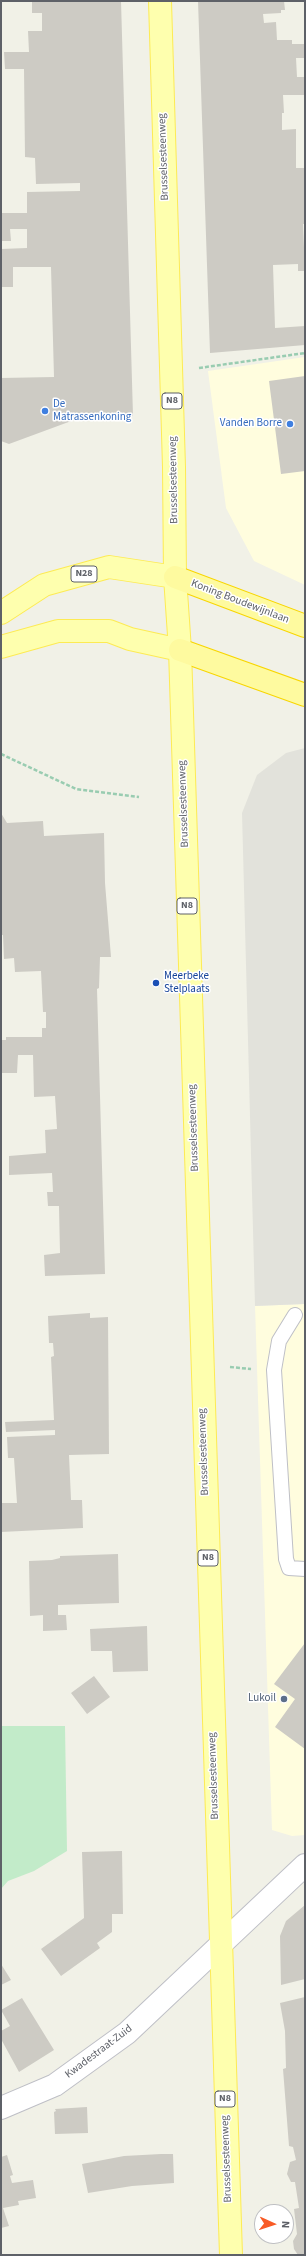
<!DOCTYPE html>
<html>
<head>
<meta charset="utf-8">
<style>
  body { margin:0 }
  #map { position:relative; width:306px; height:2256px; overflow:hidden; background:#f1f1e7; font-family:"Source Sans 3",sans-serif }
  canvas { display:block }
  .frame { position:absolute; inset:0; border:2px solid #5e6168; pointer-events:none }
  .north { position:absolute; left:254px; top:2204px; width:40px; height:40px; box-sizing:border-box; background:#fff; border:1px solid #bfc0c3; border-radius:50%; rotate:93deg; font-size:11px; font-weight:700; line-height:16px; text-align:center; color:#5e6168 }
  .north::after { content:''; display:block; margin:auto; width:14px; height:18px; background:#f85b26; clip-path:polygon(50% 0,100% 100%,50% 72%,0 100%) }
</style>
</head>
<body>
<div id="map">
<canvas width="306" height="2256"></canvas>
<div class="frame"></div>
<div class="north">N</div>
</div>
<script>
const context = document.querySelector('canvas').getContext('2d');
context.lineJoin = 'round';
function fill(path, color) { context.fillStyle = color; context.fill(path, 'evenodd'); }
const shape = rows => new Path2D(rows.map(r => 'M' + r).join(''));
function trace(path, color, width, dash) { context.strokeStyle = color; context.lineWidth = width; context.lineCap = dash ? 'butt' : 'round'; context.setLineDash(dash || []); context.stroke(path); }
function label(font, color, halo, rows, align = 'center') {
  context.font = font + ' "Source Sans 3",sans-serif'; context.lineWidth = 3; context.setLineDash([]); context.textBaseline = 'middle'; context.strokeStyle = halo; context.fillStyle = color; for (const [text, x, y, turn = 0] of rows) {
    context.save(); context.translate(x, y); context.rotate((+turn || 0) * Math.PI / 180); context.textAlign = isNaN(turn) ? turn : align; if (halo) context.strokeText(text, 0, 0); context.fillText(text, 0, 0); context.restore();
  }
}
fill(shape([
  [305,357,305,585,254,561,226,508,208,371],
  [305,1304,305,1835,292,1836,272,1830,255,1306]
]), '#fffdde');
fill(shape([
  [305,748,305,1304,255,1306,242,813,257,775,286,753]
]), '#e2e2db');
fill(shape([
  [1,1726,65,1726,67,1851,34,1871,8,1881,1,1889]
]), '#c2ebc9');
fill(shape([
  [32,1,121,1,133,416,74,420,9,444,1,441,1,378,54,377,51,267,13,267,13,287,1,287,1,249,27,248,27,229,10,229,11,241,1,241,1,213,27,213,27,192,80,191,80,183,36,184,35,158,25,157,24,69,5,69,4,52,29,52,28,31,42,31,42,13,32,13],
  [198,1,284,1,285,10,281,10,281,13,263,14,264,23,276,22,277,40,292,40,292,44,305,44,305,58,296,58,297,77,305,77,305,95,283,95,284,113,282,113,282,130,296,129,296,168,305,168,305,224,303,224,305,271,298,271,298,264,273,265,275,328,305,326,305,345,210,353],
  [305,376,305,471,281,474,269,381],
  [1,813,7,823,43,821,44,836,104,833,105,883,111,957,100,957,99,988,97,989,105,1274,45,1276,44,1255,60,1253,59,1206,48,1206,47,1192,53,1192,52,1173,9,1175,9,1156,46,1153,45,1130,57,1129,55,1096,34,1097,33,1055,18,1055,17,1073,1,1073,1,1040,6,1040,6,1037,42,1037,42,1028,46,1028,46,1012,43,1012,41,971,15,972,14,958,4,959,3,935,1,935],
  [90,1313,90,1318,108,1317,109,1454,69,1455,71,1500,82,1500,83,1528,1,1532,1,1503,17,1503,14,1458,8,1458,7,1437,55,1435,55,1430,6,1432,5,1422,54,1420,51,1357,54,1356,53,1343,49,1343,48,1316],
  [118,1554,119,1603,58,1605,58,1615,66,1615,67,1630,43,1631,43,1615,30,1616,29,1561,52,1560,60,1558,60,1556],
  [147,1626,148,1671,113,1672,112,1651,91,1651,90,1629],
  [305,1643,305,1749,275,1727,295,1699,274,1684],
  [94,1676,110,1697,87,1714,71,1693],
  [122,1851,123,1914,112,1914,112,1932,97,1943,100,1948,61,1976,41,1949,84,1918,82,1852],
  [305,1905,305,1979,281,1985,280,1936,286,1921],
  [1,1964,11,1980,1,1985],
  [305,1997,305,2255,298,2255,294,2249,293,2241,297,2234,294,2209,299,2208,295,2182,291,2182,287,2174,290,2162,296,2160,293,2147,289,2146,283,2069,286,2068,285,2031,280,2003],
  [22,1998,54,2050,19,2072,1,2039,1,2031,10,2026,1,2010],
  [87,2107,88,2133,55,2134,54,2112,56,2111,55,2109],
  [161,2154,173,2154,174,2183,132,2186,88,2193,82,2164,124,2156],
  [7,2155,13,2175,10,2176,12,2183,33,2180,36,2198,18,2201,19,2205,3,2208,9,2226,1,2228,1,2157]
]), '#cdcbc4');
const service = shape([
  [295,1315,279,1341,274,1370,286,1559,289,1568,305,1569]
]);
const minor = shape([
  [1,2108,55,2085,127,2033,305,1865]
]);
const primary = shape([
  [160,1,174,467,175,577,180,650,231,2255],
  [1,613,44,585,109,567,175,577],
  [1,647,58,631,109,631,130,639,180,650]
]);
const trunk = shape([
  [175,577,305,626],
  [180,650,305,695]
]);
trace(service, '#bebfc6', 16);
trace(minor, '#bebfc6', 24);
trace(primary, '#fdeb54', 24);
trace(trunk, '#f8d600', 24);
trace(shape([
  [199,368,305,353],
  [1,754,76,789,139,797],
  [230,1367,251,1369]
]), '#99ccb1', 2.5, [4, 2]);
trace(service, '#fff', 14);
trace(minor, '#fff', 22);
trace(primary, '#feffae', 22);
trace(trunk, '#fefa9f', 22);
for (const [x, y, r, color] of [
  [45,411,4,"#3f7fe0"],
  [290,424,4,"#3f7fe0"],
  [156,983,4,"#1a4fb4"],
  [284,1699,4,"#5c6f8a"]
]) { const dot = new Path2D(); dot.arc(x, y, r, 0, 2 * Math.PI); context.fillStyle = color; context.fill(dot); trace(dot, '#fff', 1.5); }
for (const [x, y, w] of [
  [172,401,20],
  [84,574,26],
  [187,906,20],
  [208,1558,20],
  [225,2099,20]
]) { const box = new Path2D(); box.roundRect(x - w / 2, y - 8, w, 16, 3); context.fillStyle = '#fff'; context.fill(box); trace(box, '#5e6168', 1); }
label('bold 10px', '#5e6168', null, [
  ["N8",172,401],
  ["N28",84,574],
  ["N8",187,906],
  ["N8",208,1558],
  ["N8",225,2099]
]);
label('11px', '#5e6168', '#fff', [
  ["Brusselsesteenweg",164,157,-92],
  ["Brusselsesteenweg",174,480,-91],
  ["Koning Boudewijnlaan",240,602,21],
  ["Brusselsesteenweg",184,804,-92],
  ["Brusselsesteenweg",194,1128,-92],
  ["Brusselsesteenweg",204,1452,-92],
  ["Brusselsesteenweg",214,1776,-92],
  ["Kwadestraat-Zuid",99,2052,-37],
  ["Brusselsesteenweg",227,2159,-92]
]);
label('11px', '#366cbe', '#fff', [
  ["De",53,405],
  ["Matrassenkoning",53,418],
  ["Vanden Borre",282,424,"right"]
], 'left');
label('11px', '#164399', '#fff', [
  ["Meerbeke",164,977],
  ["Stelplaats",164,990]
], 'left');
label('11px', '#4e5e75', '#fff', [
  ["Lukoil",276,1699]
], 'right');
</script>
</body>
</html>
